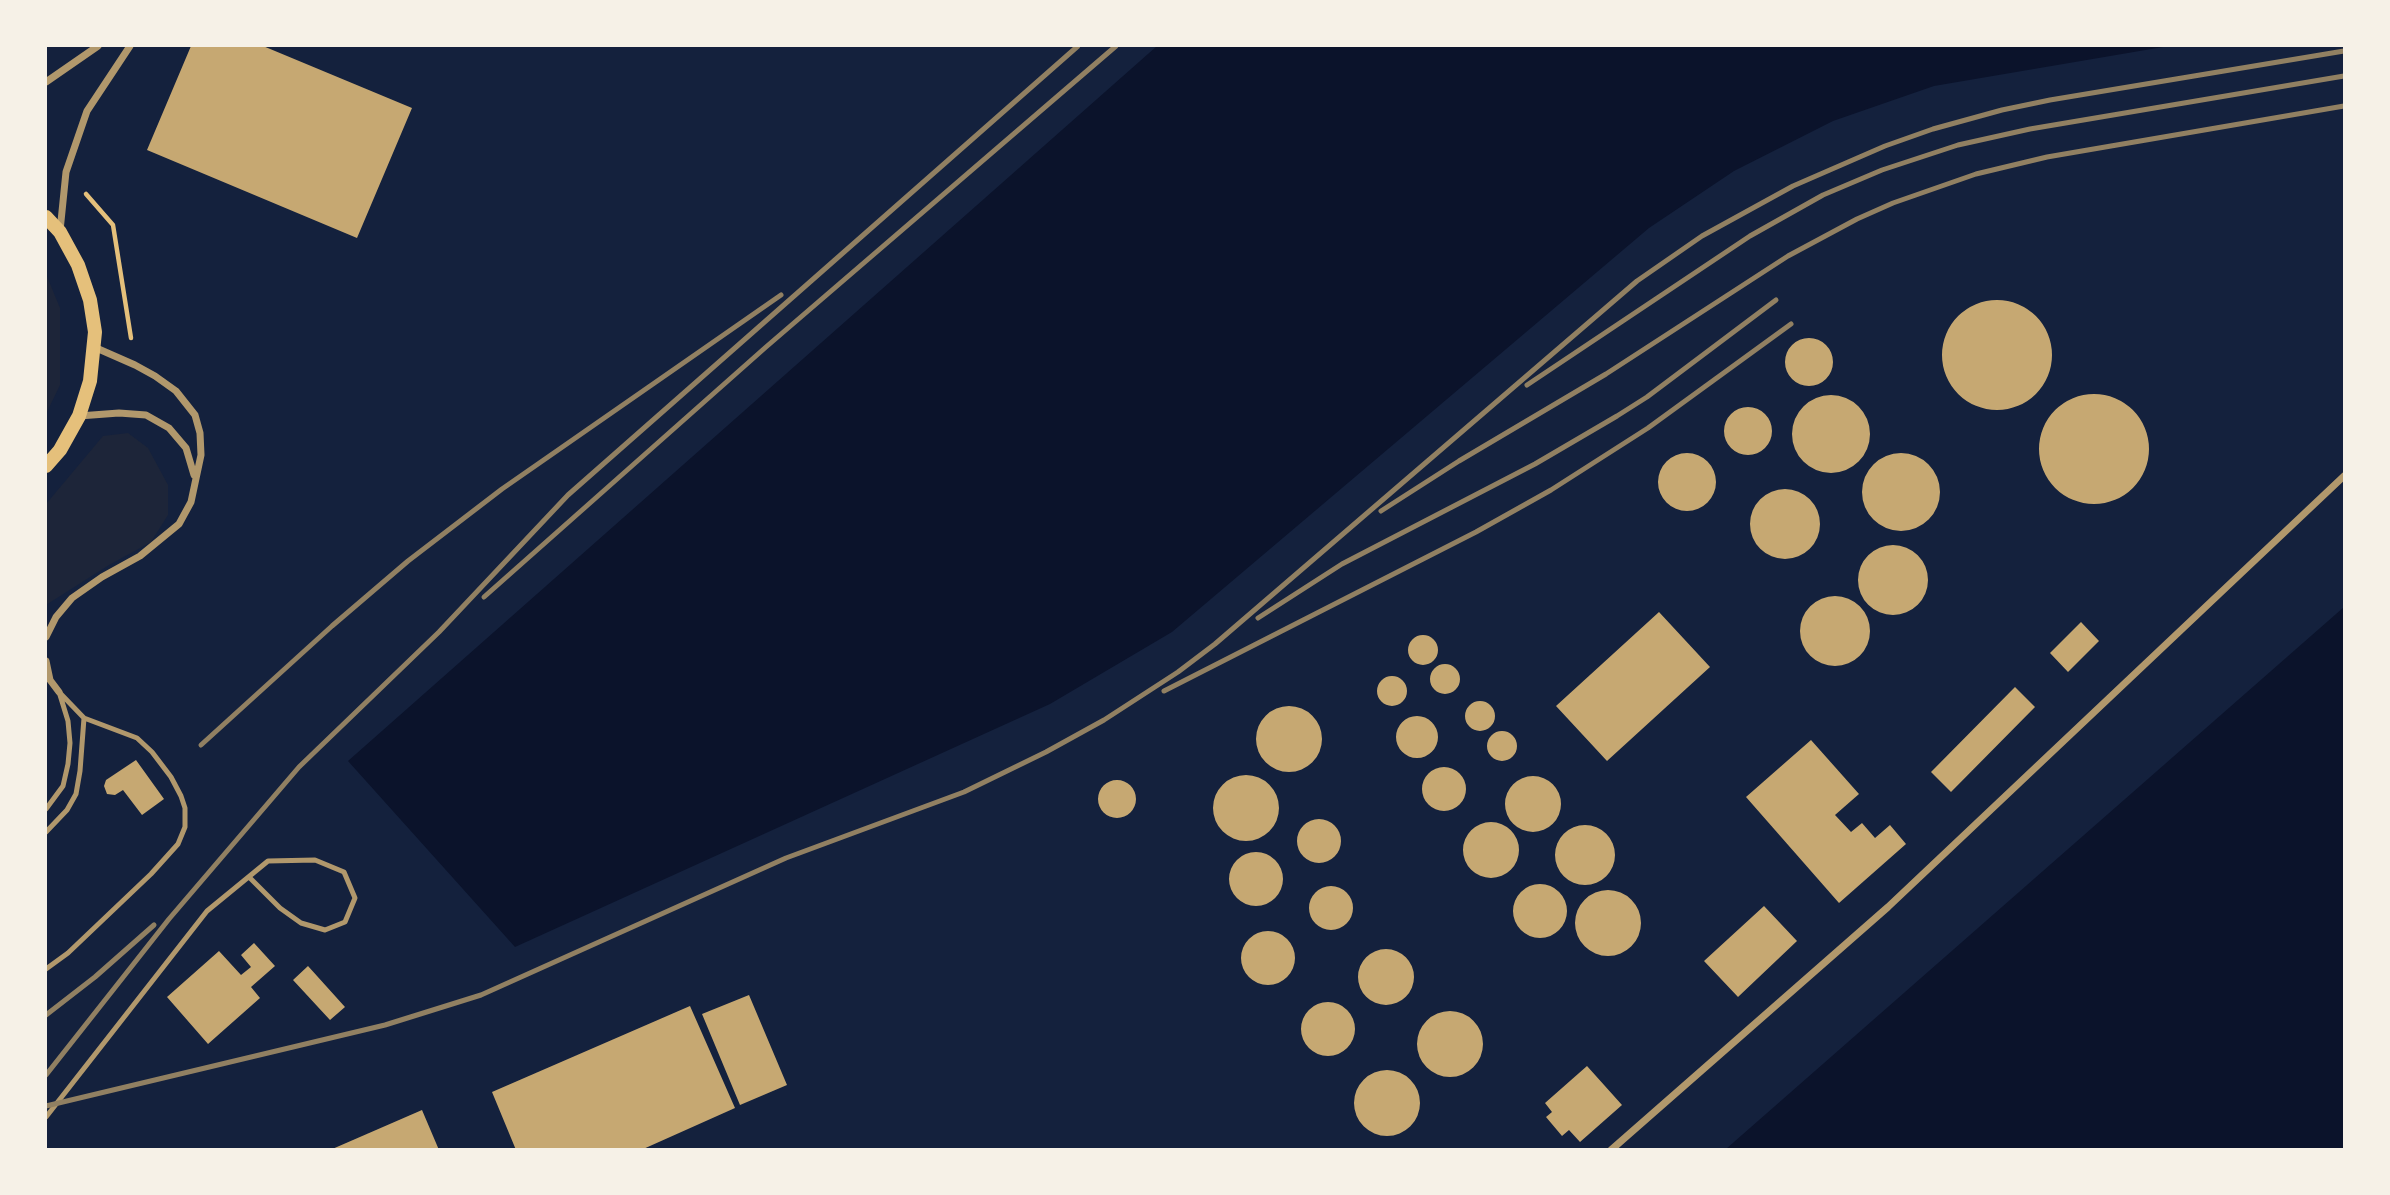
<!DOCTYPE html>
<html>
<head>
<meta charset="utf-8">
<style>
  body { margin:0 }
  #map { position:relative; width:2390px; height:1195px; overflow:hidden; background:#14213d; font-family:Overpass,sans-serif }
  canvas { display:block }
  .frame { position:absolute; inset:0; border:47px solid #f6f1e7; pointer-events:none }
</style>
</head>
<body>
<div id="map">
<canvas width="2390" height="1195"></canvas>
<div class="frame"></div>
</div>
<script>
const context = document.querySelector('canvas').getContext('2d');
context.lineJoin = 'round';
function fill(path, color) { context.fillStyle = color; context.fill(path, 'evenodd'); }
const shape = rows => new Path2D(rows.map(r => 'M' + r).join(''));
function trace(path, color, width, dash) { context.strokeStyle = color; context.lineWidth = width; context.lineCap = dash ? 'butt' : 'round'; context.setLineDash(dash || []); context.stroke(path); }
fill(shape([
  [46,274,60,308,60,385,46,414],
  [128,433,148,448,168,485,168,515,151,542,109,565,46,605,46,504,103,436]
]), '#1d2539');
fill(shape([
  [1157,46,2169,46,1934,86,1833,121,1734,171,1649,228,1172,632,1050,704,515,947,348,761],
  [2344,607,2344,1149,1726,1149]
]), '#0b132b');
fill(shape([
  [191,46,263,46,412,108,357,238,147,150],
  '1942 355a55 55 0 1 1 110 0a55 55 0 1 1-110 0Z',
  '1785 362a24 24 0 1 1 48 0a24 24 0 1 1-48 0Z',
  '2039 449a55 55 0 1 1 110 0a55 55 0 1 1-110 0Z',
  '1792 434a39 39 0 1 1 78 0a39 39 0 1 1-78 0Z',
  '1724 431a24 24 0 1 1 48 0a24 24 0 1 1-48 0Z',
  '1658 482a29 29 0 1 1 58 0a29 29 0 1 1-58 0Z',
  '1862 492a39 39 0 1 1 78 0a39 39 0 1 1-78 0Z',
  '1750 524a35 35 0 1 1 70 0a35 35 0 1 1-70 0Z',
  '1858 580a35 35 0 1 1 70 0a35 35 0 1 1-70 0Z',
  '1800 631a35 35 0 1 1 70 0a35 35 0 1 1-70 0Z',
  [1659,612,1710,667,1607,761,1556,706],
  [2081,622,2099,641,2068,672,2050,653],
  '1408 650a15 15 0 1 1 30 0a15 15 0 1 1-30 0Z',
  '1430 679a15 15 0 1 1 30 0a15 15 0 1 1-30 0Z',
  '1377 691a15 15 0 1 1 30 0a15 15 0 1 1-30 0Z',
  [2015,687,2035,707,1951,792,1931,772],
  '1465 716a15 15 0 1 1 30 0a15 15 0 1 1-30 0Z',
  '1256 739a33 33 0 1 1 66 0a33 33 0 1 1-66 0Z',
  '1396 737a21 21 0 1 1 42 0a21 21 0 1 1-42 0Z',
  '1487 746a15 15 0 1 1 30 0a15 15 0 1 1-30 0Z',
  [1811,740,1859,794,1835,815,1851,832,1862,823,1875,838,1890,825,1906,844,1839,903,1746,797],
  [136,760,164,799,142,815,123,790,115,795,107,794,104,786,106,780],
  '1422 789a22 22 0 1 1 44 0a22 22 0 1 1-44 0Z',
  '1213 808a33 33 0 1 1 66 0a33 33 0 1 1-66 0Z',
  '1505 804a28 28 0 1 1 56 0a28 28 0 1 1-56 0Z',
  '1098 799a19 19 0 1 1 38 0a19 19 0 1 1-38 0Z',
  '1297 841a22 22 0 1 1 44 0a22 22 0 1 1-44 0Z',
  '1463 850a28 28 0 1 1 56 0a28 28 0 1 1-56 0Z',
  '1555 855a30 30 0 1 1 60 0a30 30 0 1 1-60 0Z',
  '1229 879a27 27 0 1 1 54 0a27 27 0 1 1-54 0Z',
  '1513 911a27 27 0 1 1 54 0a27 27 0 1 1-54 0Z',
  '1309 908a22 22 0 1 1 44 0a22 22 0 1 1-44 0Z',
  '1575 923a33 33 0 1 1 66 0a33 33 0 1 1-66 0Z',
  [1764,906,1797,941,1738,997,1704,961],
  '1241 958a27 27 0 1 1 54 0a27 27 0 1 1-54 0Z',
  [254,943,275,966,251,987,260,998,208,1044,167,997,219,951,241,975,251,967,241,955],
  '1358 977a28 28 0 1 1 56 0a28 28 0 1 1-56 0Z',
  [308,966,345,1007,330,1020,293,980],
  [749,995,787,1085,740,1105,702,1014],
  '1301 1029a27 27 0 1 1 54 0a27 27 0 1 1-54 0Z',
  [690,1006,735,1108,641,1150,516,1150,492,1092],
  '1417 1044a33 33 0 1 1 66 0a33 33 0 1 1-66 0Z',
  [1587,1066,1622,1105,1580,1142,1569,1130,1562,1136,1546,1117,1552,1112,1545,1103],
  '1354 1103a33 33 0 1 1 66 0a33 33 0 1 1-66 0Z',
  [422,1110,439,1150,330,1150]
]), '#c6a872');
trace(shape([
  [86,194,113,225,131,338]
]), '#e5c07b', 4.5);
trace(shape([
  [46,809,63,786,68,764,70,743,68,721,60,695],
  [46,832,67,810,76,794,80,771,84,718],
  [46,969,68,953,151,874,178,844,185,827,185,808,181,796,171,777,152,752,137,738,84,718,59,692],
  [46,1117,207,911,268,861,315,860,344,872,355,898,345,922,325,930,301,923,280,908,249,877]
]), '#b1986c', 5);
trace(shape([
  [46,82,98,46],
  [60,231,66,172,87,111,130,46],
  [79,416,119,413,146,415,169,428,186,448,194,475],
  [46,637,56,617,72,598,102,577,140,556,179,524,191,502,201,455,200,433,195,415,176,391,155,376,135,365,94,347],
  [46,661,50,680,59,692],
  [1611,1150,1888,907,2344,476]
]), '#b1986c', 7);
trace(shape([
  [46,217,60,232,78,265,90,300,95,332,90,381,79,416,60,450,46,466]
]), '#e5c07b', 14);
trace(shape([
  [1527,385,1750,236,1823,195,1882,170,1958,145,2030,129,2344,76],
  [1381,511,1459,461,1606,374,1788,256,1857,219,1893,203,1976,174,2047,157,2344,106],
  [484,597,766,347,1116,46],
  [1258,618,1342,564,1535,464,1617,416,1647,397,1776,300],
  [1164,691,1476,532,1551,490,1648,428,1791,324],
  [201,745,332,626,408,561,502,489,781,295],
  [46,1015,95,977,154,925],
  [46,1075,169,919,299,767,439,632,568,495,1078,46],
  [46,1106,385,1025,481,995,786,858,964,792,1046,752,1104,720,1178,672,1215,644,1637,281,1702,236,1793,186,1885,146,1933,129,2002,110,2050,100,2344,51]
]), '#918062', 5);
</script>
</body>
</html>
